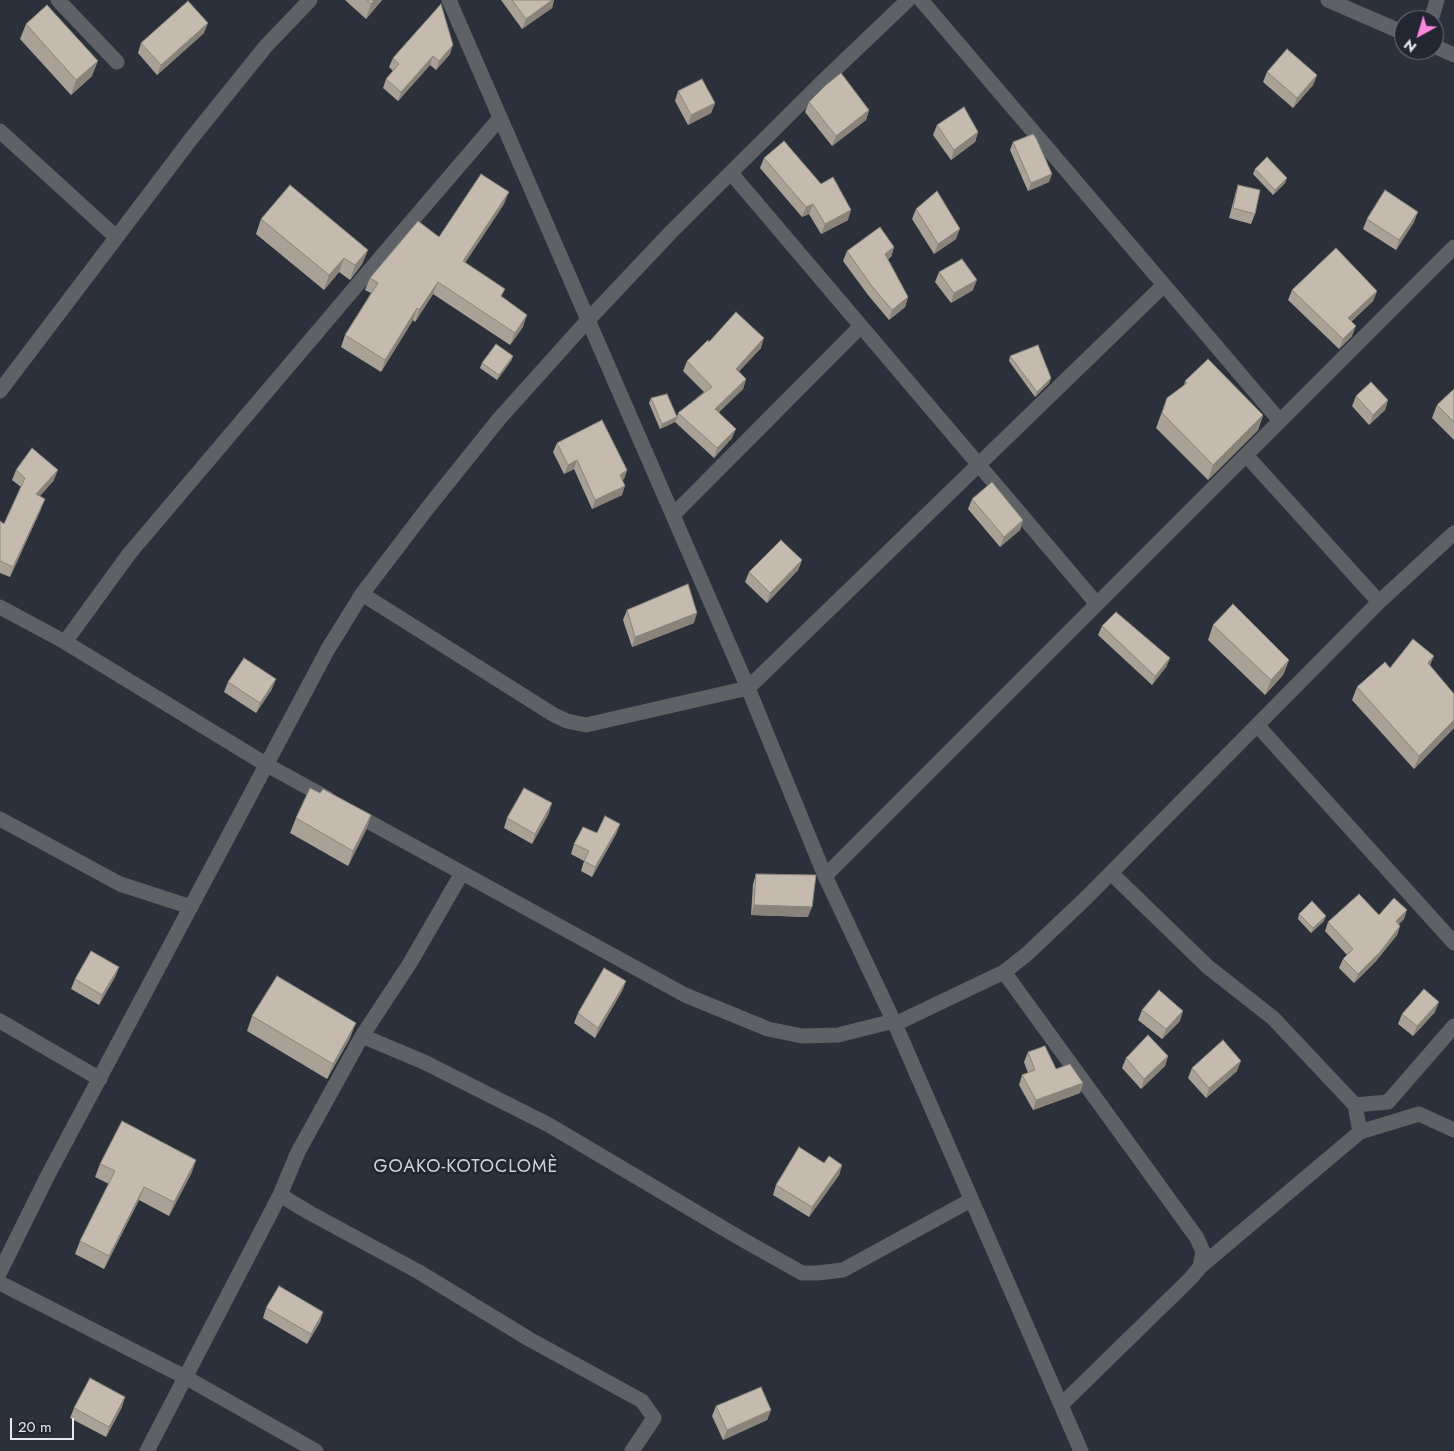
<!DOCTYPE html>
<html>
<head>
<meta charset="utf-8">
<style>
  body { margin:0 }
  #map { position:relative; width:1454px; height:1451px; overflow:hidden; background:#2b303a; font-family:Jost,sans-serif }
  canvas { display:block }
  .north { position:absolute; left:1394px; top:10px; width:50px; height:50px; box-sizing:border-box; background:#212630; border:1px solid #70747d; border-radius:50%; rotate:219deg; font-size:14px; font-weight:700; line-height:20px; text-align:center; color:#e6e9f0 }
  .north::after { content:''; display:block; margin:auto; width:18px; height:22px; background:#fe85df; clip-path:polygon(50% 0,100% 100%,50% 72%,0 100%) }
  .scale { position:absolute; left:10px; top:1418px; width:64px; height:22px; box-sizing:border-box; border:2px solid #e6e9f0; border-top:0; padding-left:6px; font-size:15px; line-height:18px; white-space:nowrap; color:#e6e9f0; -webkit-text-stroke:4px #212630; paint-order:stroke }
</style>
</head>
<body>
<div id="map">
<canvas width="1454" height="1451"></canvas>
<div class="north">N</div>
<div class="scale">20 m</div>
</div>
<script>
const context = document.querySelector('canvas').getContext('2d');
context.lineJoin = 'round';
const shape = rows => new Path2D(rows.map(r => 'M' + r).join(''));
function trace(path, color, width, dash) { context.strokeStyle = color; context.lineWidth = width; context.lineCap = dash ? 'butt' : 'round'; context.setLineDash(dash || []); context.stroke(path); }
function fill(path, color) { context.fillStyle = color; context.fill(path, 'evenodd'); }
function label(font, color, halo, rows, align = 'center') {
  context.font = font + ' Jost,sans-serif'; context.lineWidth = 5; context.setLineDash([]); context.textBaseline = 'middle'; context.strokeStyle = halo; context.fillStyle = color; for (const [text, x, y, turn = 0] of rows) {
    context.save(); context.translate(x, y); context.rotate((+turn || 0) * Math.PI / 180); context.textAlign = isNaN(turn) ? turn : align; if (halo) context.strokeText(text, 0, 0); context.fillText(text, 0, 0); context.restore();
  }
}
trace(shape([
  [58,0,117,62],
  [449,0,748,688,825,876,895,1024,1081,1451],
  [921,0,1280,421],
  [1328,0,1404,33],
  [1431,20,1437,0],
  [1434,46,1454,55],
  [0,131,116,237],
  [731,173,1097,604],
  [0,391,191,139,266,46,310,0],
  [1246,455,1379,602],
  [673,515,861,326],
  [362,594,554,715,567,721,586,725,748,688,1164,285],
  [0,607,65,642,267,765,327,798],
  [65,642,129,554,386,251,500,118],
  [1257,725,1454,943],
  [351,812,685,995,768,1029,802,1036,838,1035,894,1021],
  [0,819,120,884,191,907],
  [1111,873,1208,967,1273,1018,1355,1105,1360,1132],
  [825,876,1454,247],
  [1004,972,1197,1238,1203,1252,1200,1267,1191,1278,1061,1405],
  [0,1021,100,1079],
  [895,1024,1004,972,1027,954,1087,897,1379,602,1454,533],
  [362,1036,424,1062,549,1125,738,1237,802,1273,817,1273,843,1270,971,1200],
  [1355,1105,1388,1102,1454,1026],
  [280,1195,310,1213,419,1272,529,1339,642,1401,654,1418,632,1451],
  [1200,1267,1360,1132,1419,1114,1454,1130],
  [0,1272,48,1175,328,649,362,594,426,510,499,419,588,320,672,231,822,82,908,0],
  [0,1283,185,1377,316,1451],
  [147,1451,280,1195,298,1152,362,1036,410,963,462,873]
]), '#5e6267', 15);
fill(shape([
  [345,0,382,0,366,19],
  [501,0,554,0,552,8,522,29],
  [26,24,92,76,71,95,20,39],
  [204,33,157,75,138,53,141,43],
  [450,54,436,70,430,65,398,101,383,88,386,79,393,71,389,67,393,58],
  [1267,72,1317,75,1313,85,1293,108,1263,82],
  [678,91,715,103,711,113,688,125,675,101],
  [809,102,869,110,866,120,832,146,805,112],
  [937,125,978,132,975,142,951,160,933,135],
  [1013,142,1049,182,1028,191,1010,150],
  [764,158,848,220,821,234,809,214,802,217,760,168],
  [1255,169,1285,183,1273,195,1253,174],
  [1238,185,1255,214,1251,224,1229,218,1235,195],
  [504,204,465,263,502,297,523,327,510,345,433,294,415,322,413,320,381,372,341,347,345,335,371,293,365,290,370,278,439,237],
  [916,209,956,239,934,254,912,219],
  [261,219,368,250,362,264,350,280,339,272,324,290,256,234],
  [1367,219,1414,222,1396,250,1363,229],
  [894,247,891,257,888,259,908,297,905,307,889,320,868,295,843,261,847,251],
  [939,272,973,290,951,303,935,282],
  [1292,290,1377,291,1373,301,1351,322,1352,336,1339,349,1288,300],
  [709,342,761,348,739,371,746,379,743,389,719,412,732,438,714,458,675,422,660,429,649,403,651,398,677,417,678,413,704,392,683,371,687,361],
  [513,356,511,361,497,380,480,368,482,363],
  [1010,356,1051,378,1049,383,1035,397,1009,361],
  [1185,381,1263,415,1258,430,1208,480,1156,428,1167,398,1184,386],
  [1454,389,1454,440,1432,418,1437,405],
  [1356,396,1388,400,1385,410,1369,425,1352,406],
  [557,443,627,470,624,479,622,480,622,495,592,509,574,469,564,474,553,452],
  [16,470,54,480,40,496,41,509,10,577,0,573,0,521,4,524,21,487,12,480],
  [972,499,1023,520,1020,530,1000,547,968,509],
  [802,560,798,570,767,603,745,582,749,572],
  [627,610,694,623,632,647,623,620],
  [1213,625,1289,660,1283,675,1265,695,1208,640],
  [1102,626,1170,658,1166,667,1152,685,1098,635],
  [1430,666,1454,694,1454,728,1414,769,1352,700,1357,687,1390,668],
  [228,682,272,689,256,713,224,692],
  [320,793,371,815,366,830,348,866,290,833,296,818],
  [549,813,532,844,504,828,507,818],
  [620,824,616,834,592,877,581,871,584,861,571,854,574,844,597,833],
  [756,874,808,917,751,915,753,884],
  [1299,914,1324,921,1311,933,1298,919],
  [1379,915,1404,919,1398,924,1400,926,1397,935,1376,961,1354,983,1339,968,1343,959,1347,955,1325,931,1328,922],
  [119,967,115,977,99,1005,71,989,75,979],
  [626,981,622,991,595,1038,574,1023,578,1013],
  [1142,1010,1180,1021,1162,1039,1138,1020],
  [1435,1012,1413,1036,1398,1024,1402,1014],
  [252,1016,350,1038,327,1079,247,1031],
  [1028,1052,1056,1069,1083,1083,1080,1093,1033,1110,1019,1085,1022,1075,1028,1073,1024,1062],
  [1168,1056,1165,1066,1141,1089,1122,1068,1126,1058],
  [1192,1068,1237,1071,1206,1098,1188,1078],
  [196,1160,191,1174,169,1216,139,1200,104,1269,75,1254,80,1241,109,1184,95,1177,100,1164],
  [824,1163,842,1165,839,1175,809,1217,773,1195,776,1185],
  [266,1308,323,1312,320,1322,307,1344,263,1318],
  [716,1406,771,1410,767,1420,723,1440,712,1416],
  [122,1407,106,1437,70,1418,74,1408]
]), '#a9a196');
fill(shape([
  [374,0,382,0,366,19,371,4],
  [552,0,554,0,552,8,522,29,526,19],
  [208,23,204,33,157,75,161,65],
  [453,45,450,54,436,70,439,61],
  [433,56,430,65,398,101,401,92],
  [98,61,92,76,71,95,76,80],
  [1317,75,1313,85,1293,108,1297,98],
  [715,103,711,113,688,125,691,115],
  [869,110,866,120,832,146,836,136],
  [978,132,975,142,951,160,954,150],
  [1052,174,1049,182,1028,191,1031,183],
  [1287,178,1285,183,1273,195,1275,190],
  [509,192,504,204,458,273,463,261],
  [813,204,809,214,802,217,806,207],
  [851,210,848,220,821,234,825,224],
  [1418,212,1414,222,1396,250,1399,240],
  [960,229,956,239,934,254,938,244],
  [894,247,891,257,881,264,885,254],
  [368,250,362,264,350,280,355,265],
  [344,258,339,272,324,290,329,275],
  [977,280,973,290,951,303,954,293],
  [438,282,433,294,415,322,419,310],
  [1377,291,1373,301,1344,328,1348,318],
  [908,297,905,307,889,320,892,310],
  [417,308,413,320,381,372,385,360],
  [527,315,523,327,510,345,515,333],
  [1356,326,1352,336,1339,349,1343,339],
  [764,338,761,348,733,378,736,369],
  [513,356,511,361,497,380,499,375],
  [1051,378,1049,383,1035,397,1037,392],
  [746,379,743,389,712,419,715,409],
  [1388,400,1385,410,1369,425,1373,415],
  [1263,415,1258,430,1208,480,1213,465],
  [677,417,675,422,660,429,662,424],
  [736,429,732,438,714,458,717,448],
  [577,460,574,469,564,474,568,465],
  [58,470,54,480,32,504,36,494],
  [627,470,624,479,617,483,620,475],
  [625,486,622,495,592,509,595,500],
  [45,499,41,509,10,577,13,567],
  [1023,520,1020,530,1000,547,1004,537],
  [802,560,798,570,767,603,770,593],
  [697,613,694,623,632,647,635,637],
  [1434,656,1429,668,1428,663],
  [1170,658,1166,667,1152,685,1155,676],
  [1289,660,1283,675,1265,695,1271,680],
  [276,679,272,689,256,713,260,703],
  [1454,720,1454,728,1414,769,1419,756],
  [552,803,549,813,532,844,535,834],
  [371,815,366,830,348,866,353,851],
  [620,824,616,834,592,877,595,867],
  [754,905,812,907,808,917,751,915],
  [1407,910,1404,919,1393,930,1396,921],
  [1326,916,1324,921,1311,933,1313,928],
  [1400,926,1397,935,1376,961,1354,983,1358,974],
  [119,967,115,977,99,1005,102,995],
  [626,981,622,991,595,1038,598,1028],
  [1439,1002,1435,1012,1413,1036,1417,1026],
  [1183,1011,1180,1021,1162,1039,1166,1029],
  [356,1023,350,1038,327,1079,333,1064],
  [1168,1056,1165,1066,1141,1089,1144,1079],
  [1241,1061,1237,1071,1206,1098,1209,1088],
  [1083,1083,1080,1093,1033,1110,1036,1100],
  [196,1160,191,1174,169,1216,174,1202],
  [842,1165,839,1175,809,1217,812,1207],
  [144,1187,139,1200,104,1269,109,1256],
  [323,1312,320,1322,307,1344,311,1334],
  [125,1397,122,1407,106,1437,109,1427],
  [771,1410,767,1420,723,1440,727,1430]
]), '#89837a');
const building = shape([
  [367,0,374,0,371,4,367,0],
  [512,0,552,0,526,19,512,0],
  [188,1,208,23,161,65,141,43,188,1],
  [441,4,453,45,439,61,433,56,401,92,386,79,399,64,393,58,441,4],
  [47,5,98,61,76,80,26,24,47,5],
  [1287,49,1317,75,1297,98,1267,72,1287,49],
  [841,73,869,110,836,136,809,102,826,85,841,73],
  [702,79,715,103,691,115,678,91,702,79],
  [964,107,978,132,954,150,937,125,964,107],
  [1033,134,1036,138,1052,174,1031,183,1013,142,1033,134],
  [784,141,821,184,833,177,851,210,825,224,813,204,806,207,764,158,784,141],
  [1267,157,1287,178,1275,190,1255,169,1267,157],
  [481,174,509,192,463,261,505,289,501,296,527,315,515,333,438,282,419,310,417,308,385,360,345,335,378,283,370,278,418,221,439,237,481,174],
  [290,185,368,250,355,265,344,258,329,275,261,219,290,185],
  [1238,185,1260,190,1255,214,1233,208,1238,185],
  [1385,190,1418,212,1399,240,1367,219,1385,190],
  [937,191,960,229,938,244,916,209,937,191],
  [880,227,894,247,885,254,908,297,892,310,871,285,847,251,880,227],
  [1336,248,1377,291,1348,318,1356,326,1343,339,1292,290,1336,248],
  [962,259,977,280,954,293,939,272,962,259],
  [736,312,764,338,736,369,746,379,715,409,736,429,717,448,678,413,712,387,687,361,708,340,709,342,736,312],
  [496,344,513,356,499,375,482,363,496,344],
  [1038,345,1051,378,1037,392,1010,356,1038,345],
  [1208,359,1263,415,1213,465,1162,413,1167,398,1187,383,1185,381,1208,359],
  [1371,382,1388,400,1373,415,1356,396,1371,382],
  [1454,389,1454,422,1437,405,1454,389],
  [667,394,677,417,662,424,651,398,667,394],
  [602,420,627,470,620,475,625,486,595,500,577,460,568,465,557,443,602,420],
  [32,448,58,470,36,494,45,499,13,567,0,561,0,521,4,524,25,478,16,470,32,448],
  [992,482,1023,520,1004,537,972,499,992,482],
  [781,540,802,560,770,593,749,572,781,540],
  [688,584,697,613,635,637,627,610,688,584],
  [1233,604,1289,660,1271,680,1213,625,1233,604],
  [1116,612,1170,658,1155,676,1102,626,1116,612],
  [1413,639,1434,656,1428,663,1454,694,1454,720,1419,756,1357,687,1385,662,1390,668,1413,639],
  [244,658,276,679,260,703,228,682,244,658],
  [310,788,320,793,323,789,371,815,353,851,296,818,310,788],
  [524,788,552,803,535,834,507,818,524,788],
  [605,816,620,824,595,867,584,861,589,851,574,844,583,827,597,833,605,816],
  [756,874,816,875,812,907,754,905,756,874],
  [1359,894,1379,915,1394,898,1407,910,1396,921,1400,926,1380,952,1358,974,1343,959,1353,949,1328,922,1359,894],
  [1312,901,1326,916,1313,928,1299,914,1312,901],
  [91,951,119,967,102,995,75,979,91,951],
  [604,968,626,981,598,1028,578,1013,604,968],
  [277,976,356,1023,333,1064,252,1016,277,976],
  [1424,989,1439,1002,1417,1026,1402,1014,1424,989],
  [1159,990,1183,1011,1166,1029,1142,1010,1159,990],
  [1148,1035,1168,1056,1144,1079,1126,1058,1148,1035],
  [1223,1040,1241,1061,1209,1088,1192,1068,1223,1040],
  [1045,1046,1056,1069,1070,1064,1083,1083,1036,1100,1022,1075,1035,1070,1028,1052,1045,1046],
  [122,1121,196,1160,174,1202,144,1187,109,1256,80,1241,115,1171,100,1164,122,1121],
  [799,1147,824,1163,829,1156,842,1165,812,1207,776,1185,799,1147],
  [279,1286,323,1312,311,1334,266,1308,279,1286],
  [90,1378,125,1397,109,1427,74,1408,90,1378],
  [761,1387,771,1410,727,1430,716,1406,761,1387]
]);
fill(building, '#c4bbae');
trace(building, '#89837a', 1);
context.letterSpacing = '1px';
label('18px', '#cbd2df', '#212630', [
  ["GOAKO-KOTOCLOMÈ",466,1168]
]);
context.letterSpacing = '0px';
</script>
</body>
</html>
